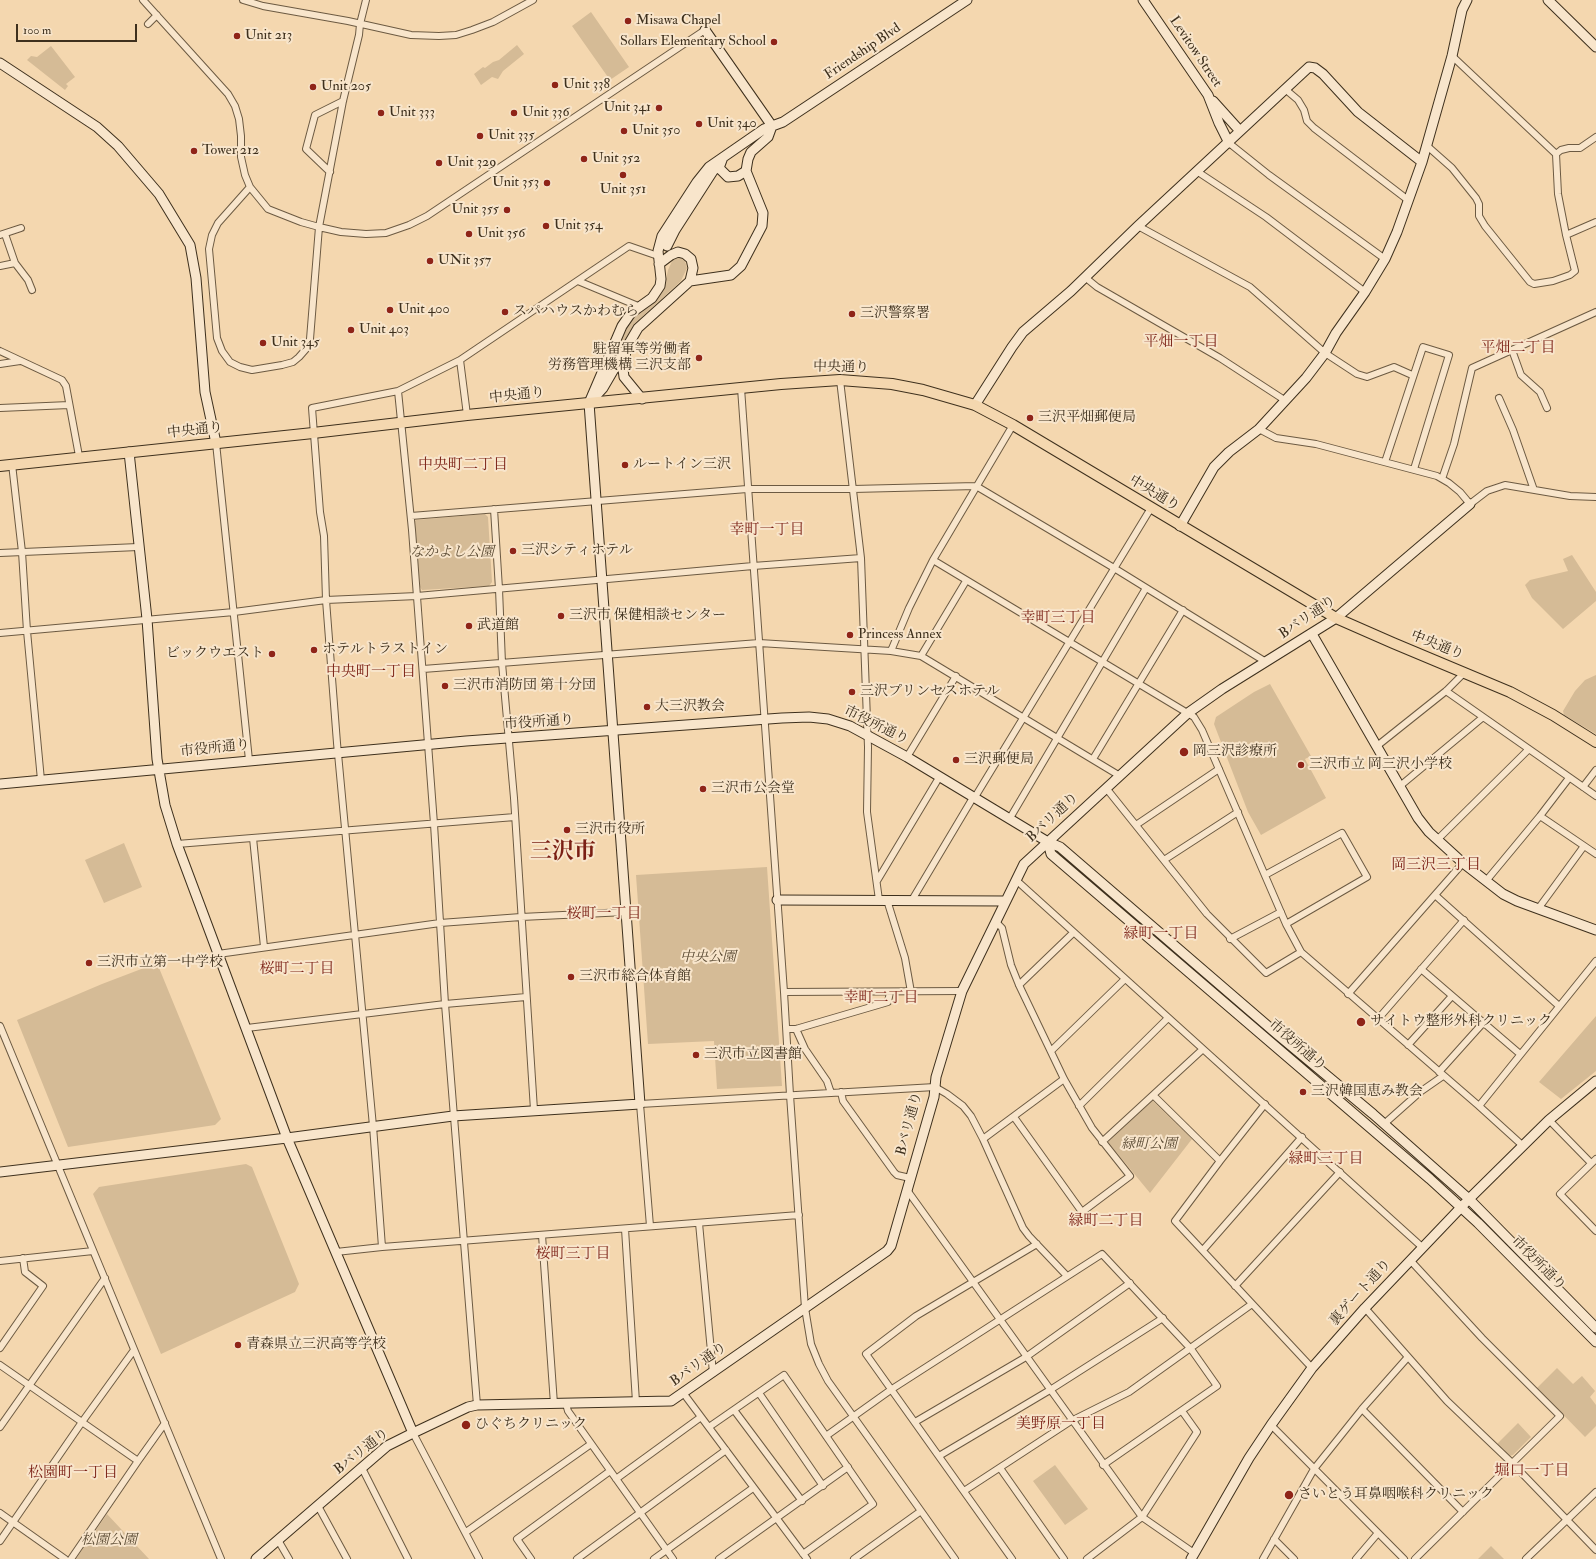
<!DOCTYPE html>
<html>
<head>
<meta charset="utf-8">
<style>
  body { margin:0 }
  #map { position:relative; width:1596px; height:1559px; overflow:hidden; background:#f4d7af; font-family:"IM FELL Double Pica",serif }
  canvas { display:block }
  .scale { position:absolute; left:16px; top:24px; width:121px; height:18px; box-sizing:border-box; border:2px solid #3e301d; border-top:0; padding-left:5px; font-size:12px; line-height:14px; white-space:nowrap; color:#3e301d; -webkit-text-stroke:3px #f8e5cb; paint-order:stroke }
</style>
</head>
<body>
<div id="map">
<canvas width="1596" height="1559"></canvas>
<div class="scale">100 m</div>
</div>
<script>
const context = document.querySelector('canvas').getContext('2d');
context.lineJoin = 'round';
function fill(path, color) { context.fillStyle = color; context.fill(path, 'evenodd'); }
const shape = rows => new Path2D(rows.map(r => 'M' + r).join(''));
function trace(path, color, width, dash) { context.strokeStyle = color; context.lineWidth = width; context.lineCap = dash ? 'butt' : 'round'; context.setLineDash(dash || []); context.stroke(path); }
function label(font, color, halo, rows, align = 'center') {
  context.font = font + ' "IM FELL Double Pica","Noto Serif JP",serif'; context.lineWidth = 4; context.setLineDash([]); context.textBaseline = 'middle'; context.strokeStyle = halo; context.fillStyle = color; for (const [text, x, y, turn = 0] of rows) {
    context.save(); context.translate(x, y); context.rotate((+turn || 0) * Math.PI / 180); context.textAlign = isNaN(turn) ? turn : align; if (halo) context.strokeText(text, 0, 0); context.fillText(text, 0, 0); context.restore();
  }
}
fill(shape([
  [591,12,629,67,610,80,572,26],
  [517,45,524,54,503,71,498,79,492,77,481,85,474,74,483,67,485,68,493,62,499,60],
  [51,46,75,77,66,84,68,86,65,90,27,60,31,56,37,57],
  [678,257,685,261,687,268,681,281,634,324,621,350,604,377,631,319,639,310,657,299,664,289,668,270,673,259],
  [485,514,488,517,492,582,489,586,422,590,420,587,414,522,416,520],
  [1572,555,1596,592,1596,601,1563,629,1532,598,1525,585,1530,580,1568,571,1563,559],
  [1596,675,1596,734,1564,715,1563,711,1575,691,1585,680],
  [1270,684,1311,756,1305,759,1326,798,1261,835,1248,812,1214,724,1216,717,1254,692],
  [124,843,142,887,104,903,85,860],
  [767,867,782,1086,717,1089,714,1041,648,1044,636,875],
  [157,963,221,1119,215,1125,68,1147,17,1020,102,984],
  [1596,1016,1596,1071,1561,1099,1539,1082],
  [1152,1100,1192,1139,1150,1193,1108,1142],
  [246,1164,252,1167,299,1284,295,1292,161,1354,93,1194,99,1187],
  [1557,1368,1573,1384,1582,1376,1595,1391,1590,1397,1596,1405,1596,1426,1585,1437,1537,1388],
  [1518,1423,1531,1437,1513,1455,1509,1456,1497,1444],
  [1055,1465,1088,1509,1065,1525,1033,1481],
  [107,1514,149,1559,76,1559],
  [1491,1546,1504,1559,1478,1559]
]), '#d5bb96');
const street = shape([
  [143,0,228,94,235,106,239,119,241,136,241,157,245,175,250,187,268,209,301,222,319,227,341,232,366,234,386,233,409,225,427,216,705,30],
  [243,0,263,6,348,21,411,35,439,36,456,35,472,30,493,22,533,0],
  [148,24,157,15],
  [1285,89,1298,100,1304,110,1307,121,1314,128,1408,200],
  [1229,143,1269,175,1385,259],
  [1426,145,1452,168,1476,198,1479,204,1479,216,1485,226,1530,282,1534,284,1553,281,1570,275,1575,271,1566,235,1558,194,1556,154,1452,56],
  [1556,154,1561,150,1569,148,1580,148,1596,137],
  [330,172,306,149,315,115,343,101],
  [1198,172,1266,217,1365,292],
  [250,187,218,223,212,235,209,249,217,338,222,351,230,362,240,367,252,370,282,365,293,362,299,357,306,349,310,339,319,227,343,101,359,35,360,24,366,0],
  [1138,226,1250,287,1325,353,1357,374,1367,377,1394,367,1412,375],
  [5,234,15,263,28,280,32,290],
  [0,235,21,228],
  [1566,235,1596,222],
  [0,266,15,263],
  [1086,278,1097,287,1220,358,1286,401],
  [578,281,638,306],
  [1512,350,1521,375,1540,392,1547,408],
  [0,351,62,380,66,386,79,456],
  [460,360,398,391,312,408,320,512,324,536,326,600,337,743,373,1126,382,1247,799,1215],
  [0,364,20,361],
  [840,380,861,558],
  [741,388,784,992,790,1095,805,1308,811,1344,819,1364,828,1381,921,1511,854,1559],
  [398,391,412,530,434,824,445,1004,477,1405],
  [1499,398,1513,430,1534,490],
  [0,408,69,405],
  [467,415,460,360,629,246,658,256],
  [1013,425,933,560,909,608,891,651,921,656,1120,776],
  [1259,429,1276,438,1316,444,1437,476,1449,483,1460,492,1470,504,1487,491,1505,485,1570,496,1596,497],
  [216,443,249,760],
  [1385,462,1423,347,1449,355,1414,469],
  [12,464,22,552,27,631,41,780],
  [1442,479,1454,444,1472,368,1596,312],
  [494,509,499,589,502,663,514,798,534,1110],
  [411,516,747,489,853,489,976,486,1114,568,1266,662],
  [0,553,138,547],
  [933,560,1194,717,1202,730,1286,924,1301,952,1479,1106,1522,1145],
  [0,633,234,612,326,600,417,596,753,566,861,558,868,747,867,812,879,900],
  [921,656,966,581],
  [423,669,759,643,891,651],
  [1446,691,1596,796],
  [1377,746,1446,691,1465,672],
  [907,757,956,676],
  [1093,759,1183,610],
  [1400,786,1482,718],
  [1583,787,1596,770],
  [1106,788,1207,914,1266,973,1301,952],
  [975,797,1151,508],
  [1540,816,1596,854],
  [1010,818,1146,588],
  [1136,825,1219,769],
  [253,838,264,947],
  [1437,840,1529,749],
  [177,844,515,817],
  [1164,860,1238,812],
  [1265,875,1342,833,1367,877,1286,924],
  [1016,880,1422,1247],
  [877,881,940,776],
  [1486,881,1540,816,1569,778],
  [1435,895,1559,1006],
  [887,900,905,958,911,992],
  [912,900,974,796],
  [1538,909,1584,846],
  [996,922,1002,928,1011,965,1019,985,1064,1079,1092,1128,1130,1176,1082,1212,1014,1117],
  [1230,939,1281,912],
  [218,954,440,923,521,917,626,912],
  [1421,969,1520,1054],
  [1019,985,1073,933],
  [784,992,962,991],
  [1348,994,1463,863],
  [1378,1019,1464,920],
  [0,1026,221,1559],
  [247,1028,445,1004,526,997],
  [787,1029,796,1029,888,1002,890,992],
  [796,1029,805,1049,827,1081,831,1093],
  [1408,1045,1452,996],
  [1051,1051,1125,979],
  [1439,1072,1483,1023],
  [841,1092,843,1101,894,1172,897,1175,910,1178],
  [1153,1095,1220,1161],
  [1265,1104,1220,1161,1175,1221,1312,1368],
  [1079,1106,1168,1018],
  [1479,1106,1596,961],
  [1549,1120,1591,1163],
  [1384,1124,1420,1092,1443,1076],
  [983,1139,1064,1079],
  [1102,1142,1203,1049],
  [1596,1159,1560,1194,1596,1231],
  [907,1190,1142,1517,1194,1553],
  [699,1223,713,1373],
  [650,1226,640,1104,935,1087,947,1094,963,1106,971,1116,983,1139,1023,1228,1029,1236,1067,1276],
  [625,1229,636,1402],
  [542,1235,554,1404],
  [1203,1250,1302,1137],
  [336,1252,382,1247],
  [1410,1260,1482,1338,1560,1416,1415,1559],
  [0,1261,93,1251],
  [1235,1286,1340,1172],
  [1365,1308,1447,1401,1512,1463,1596,1550],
  [0,1348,43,1286,25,1272,23,1258],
  [0,1365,138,1461],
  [759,1393,823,1486],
  [684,1394,807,1559],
  [566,1404,568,1411,673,1559],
  [1362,1409,1463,1512],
  [734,1410,802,1501],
  [915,1422,1026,1357,1130,1283],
  [1271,1425,1404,1559],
  [0,1427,105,1278],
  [709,1427,784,1375,873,1504,803,1554],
  [413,1433,479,1559],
  [826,1436,892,1389,1102,1254,1191,1349,1217,1386,1103,1465],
  [939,1456,1050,1390,1163,1318],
  [362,1468,408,1559],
  [1000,1468,1064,1559],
  [616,1479,701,1417],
  [964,1491,1071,1421,1129,1392,1252,1304],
  [318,1506,347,1559],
  [921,1511,955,1559],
  [0,1513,65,1559],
  [466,1532,591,1444],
  [1274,1539,1294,1559],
  [278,1540,289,1559],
  [0,1541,82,1422,134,1350],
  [71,1559,138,1461,165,1423],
  [531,1559,517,1539,610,1471],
  [577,1559,726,1450],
  [654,1559,753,1488],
  [719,1559,848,1467],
  [1012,1559,866,1354,916,1316,1037,1244],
  [1087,1559,1142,1517,1197,1432,1182,1411],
  [1263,1559,1314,1469,1362,1409,1408,1357],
  [1356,1559,1378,1533],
  [1526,1559,1596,1492]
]);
const secondary = shape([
  [1143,0,1208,95,1219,123,1229,143],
  [1548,0,1596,47],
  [705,30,772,126],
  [0,63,97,127,118,146,159,194,190,245,196,278,205,392,216,443],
  [1213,101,1240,131],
  [722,160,719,168,728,177,738,176,746,171],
  [667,246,675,230,713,171,716,168],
  [659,264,671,255,678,252,685,254,691,259,693,268,690,281],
  [626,351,623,369,624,377,642,399],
  [594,398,603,388,638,328,690,281,731,275,741,266,762,226,763,213,746,171,748,159,751,152,768,137,772,126],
  [975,405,1012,347,1023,332,1071,291,1138,226,1309,67,1315,68,1323,74,1358,112,1422,162],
  [129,452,147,619,157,759,165,805,177,844,287,1138,413,1433],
  [1180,526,1214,467,1229,452,1259,429,1306,378,1325,353,1336,333,1365,292,1385,259,1397,232,1422,162,1452,56,1462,10,1467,0],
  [1312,634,1418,818,1429,832,1463,863,1503,894,1517,901,1596,930],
  [0,784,466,741,782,718,809,717,828,719,850,726,907,757,1048,842,1060,847,1277,1034,1373,1114,1469,1199,1596,1328],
  [1048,842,1051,854,1430,1179,1478,1223,1596,1342],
  [777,900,1005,901],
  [0,1172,287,1138,453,1116,640,1104,589,403,622,326,631,313,652,298,660,286,661,279,658,251,662,236,697,182,709,167,764,129,783,122,967,0],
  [256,1559,387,1446,413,1433,468,1407,477,1405,671,1401,887,1251,891,1246,934,1097,936,1077,962,991,1024,864,1188,713,1222,689,1336,618,1470,504],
  [1191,1559,1249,1458,1271,1425,1312,1368,1365,1308,1469,1199,1549,1120,1596,1081]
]);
const primary = shape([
  [0,466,313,433,467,415,781,384,840,380,892,384,923,390,975,405,1013,425,1336,618,1393,643,1510,692,1553,715,1596,742]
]);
trace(street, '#6c5a42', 8);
trace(secondary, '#3e301d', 11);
trace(primary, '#3e301d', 12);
trace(street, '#f8e5cb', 6);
trace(secondary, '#f8e5cb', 9);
trace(primary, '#f4d7af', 10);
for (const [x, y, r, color] of [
  [628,21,4,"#8f2418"],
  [237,36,4,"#8f2418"],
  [774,42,4,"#8f2418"],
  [555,85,4,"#8f2418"],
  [313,87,4,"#8f2418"],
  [659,108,4,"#8f2418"],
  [381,113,4,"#8f2418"],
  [514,113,4,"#8f2418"],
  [699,124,4,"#8f2418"],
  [624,131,4,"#8f2418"],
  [480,136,4,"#8f2418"],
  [194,151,4,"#8f2418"],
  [584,159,4,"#8f2418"],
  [439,163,4,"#8f2418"],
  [623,175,4,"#8f2418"],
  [547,183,4,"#8f2418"],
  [507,210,4,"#8f2418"],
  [546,226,4,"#8f2418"],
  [469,234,4,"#8f2418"],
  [430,261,4,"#8f2418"],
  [390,310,4,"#8f2418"],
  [505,312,4,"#8f2418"],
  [852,314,4,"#8f2418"],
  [351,330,4,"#8f2418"],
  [263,343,4,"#8f2418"],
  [699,358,4,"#8f2418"],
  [1030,418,4,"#8f2418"],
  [625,465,4,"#8f2418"],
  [513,551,4,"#8f2418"],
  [561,616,4,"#8f2418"],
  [469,626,4,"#8f2418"],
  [850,635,4,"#8f2418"],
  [314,650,4,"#8f2418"],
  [272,654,4,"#8f2418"],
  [445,686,4,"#8f2418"],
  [852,692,4,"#8f2418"],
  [647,707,4,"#8f2418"],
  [1184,752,5,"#8f2418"],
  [956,760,4,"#8f2418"],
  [1301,765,4,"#8f2418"],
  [703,789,4,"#8f2418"],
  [567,830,4,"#8f2418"],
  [89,963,4,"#8f2418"],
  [571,977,4,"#8f2418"],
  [1361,1022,5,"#8f2418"],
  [696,1055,4,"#8f2418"],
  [1303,1092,4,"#8f2418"],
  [238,1345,4,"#8f2418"],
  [466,1425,5,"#8f2418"],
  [1289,1495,5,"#8f2418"]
]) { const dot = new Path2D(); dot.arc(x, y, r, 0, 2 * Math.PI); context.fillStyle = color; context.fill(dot); trace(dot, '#f8e5cb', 1.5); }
label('14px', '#3e301d', '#f8e5cb', [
  ["Misawa Chapel",636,21],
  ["Unit 213",245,36],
  ["Sollars Elementary School",766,42,"right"],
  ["Unit 338",563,85],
  ["Unit 205",321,87],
  ["Unit 341",651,108,"right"],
  ["Unit 333",389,113],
  ["Unit 336",522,113],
  ["Unit 340",707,124],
  ["Unit 350",632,131],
  ["Unit 335",488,136],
  ["Tower 212",202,151],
  ["Unit 352",592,159],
  ["Unit 329",447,163],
  ["Unit 353",539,183,"right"],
  ["Unit 351",623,190,"center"],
  ["Unit 355",499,210,"right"],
  ["Unit 354",554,226],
  ["Unit 356",477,234],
  ["UNit 357",438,261],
  ["Unit 400",398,310],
  ["スパハウスかわむら",513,312],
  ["三沢警察署",860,314],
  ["Unit 403",359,330],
  ["Unit 345",271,343],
  ["駐留軍等労働者",691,350,"right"],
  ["労務管理機構 三沢支部",691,366,"right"],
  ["三沢平畑郵便局",1038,418],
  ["ルートイン三沢",633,465],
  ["三沢シティホテル",521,551],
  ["三沢市 保健相談センター",569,616],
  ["武道館",477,626],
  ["Princess Annex",858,635],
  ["ホテルトラストイン",322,650],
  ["ビックウエスト",264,654,"right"],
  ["三沢市消防団 第十分団",453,686],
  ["三沢プリンセスホテル",860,692],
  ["大三沢教会",655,707],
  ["岡三沢診療所",1193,752],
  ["三沢郵便局",964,760],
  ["三沢市立 岡三沢小学校",1309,765],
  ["三沢市公会堂",711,789],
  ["三沢市役所",575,830],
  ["三沢市立第一中学校",97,963],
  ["三沢市総合体育館",579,977],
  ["サイトウ整形外科クリニック",1370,1022],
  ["三沢市立図書館",704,1055],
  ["三沢韓国恵み教会",1311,1092],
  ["青森県立三沢高等学校",246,1345],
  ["ひぐちクリニック",475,1425],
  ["さいとう耳鼻咽喉科クリニック",1298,1495]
], 'left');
label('14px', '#3e301d', '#f8e5cb', [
  ["Friendship Blvd",863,52,-34],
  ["Levitow Street",1195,52,56],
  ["中央通り",841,368,1],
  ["中央通り",517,396,-6],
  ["中央通り",195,431,-6],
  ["中央通り",1154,494,31],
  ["Bバリ通り",1308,618,-34],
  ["中央通り",1437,646,22],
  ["市役所通り",539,723,-4],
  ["市役所通り",876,726,26],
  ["市役所通り",215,749,-6],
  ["Bバリ通り",1053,818,-43],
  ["市役所通り",1297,1046,41],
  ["Bバリ通り",910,1124,-75],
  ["市役所通り",1538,1264,45],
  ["裏ゲート通り",1361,1293,-48],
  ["Bバリ通り",699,1365,-35],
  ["Bバリ通り",362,1452,-38]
]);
label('italic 14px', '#5c4c35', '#f8e5cb', [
  ["なかよし公園",452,553],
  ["中央公園",708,958],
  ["緑町公園",1149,1145],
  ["松園公園",109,1541]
]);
label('15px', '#7a1f14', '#f8e5cb', [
  ["平畑一丁目",1181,343],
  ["平畑二丁目",1518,349],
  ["中央町二丁目",463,466],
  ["幸町一丁目",767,531],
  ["幸町三丁目",1058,619],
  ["中央町一丁目",371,673],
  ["岡三沢三丁目",1436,866],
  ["桜町一丁目",604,915],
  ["緑町一丁目",1161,935],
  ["桜町二丁目",297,970],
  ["幸町二丁目",881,999],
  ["緑町三丁目",1326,1160],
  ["緑町二丁目",1106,1222],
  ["桜町三丁目",573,1255],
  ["美野原一丁目",1061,1425],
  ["堀口一丁目",1532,1472],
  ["松園町一丁目",73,1474]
]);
label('bold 22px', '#7a1f14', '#f8e5cb', [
  ["三沢市",563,853]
]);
</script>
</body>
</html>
